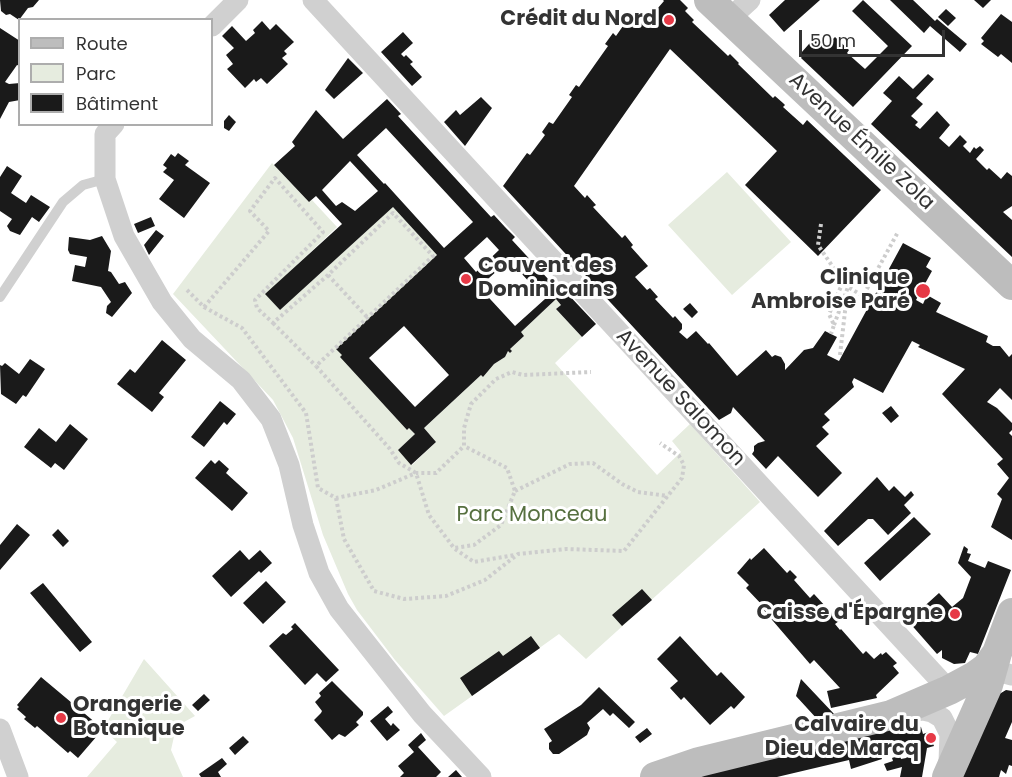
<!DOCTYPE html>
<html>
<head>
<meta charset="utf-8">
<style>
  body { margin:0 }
  #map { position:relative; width:1012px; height:777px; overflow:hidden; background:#fff; font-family:Poppins,sans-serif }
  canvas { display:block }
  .legend { position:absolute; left:18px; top:18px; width:195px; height:108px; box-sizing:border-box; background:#fff; border:2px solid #adadad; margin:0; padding:8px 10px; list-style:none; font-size:18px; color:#333 }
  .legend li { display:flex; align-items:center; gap:12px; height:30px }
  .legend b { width:30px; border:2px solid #adadad }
  .scale { position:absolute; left:799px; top:30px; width:146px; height:27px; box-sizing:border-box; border:3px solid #333; border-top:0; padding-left:8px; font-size:18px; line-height:21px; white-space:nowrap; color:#333; -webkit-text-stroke:4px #fff; paint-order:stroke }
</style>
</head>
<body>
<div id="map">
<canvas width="1012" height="777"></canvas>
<ul class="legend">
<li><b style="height:8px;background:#bdbdbd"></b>Route</li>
<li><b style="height:16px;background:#e6ecdf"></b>Parc</li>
<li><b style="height:16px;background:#1a1a1a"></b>Bâtiment</li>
</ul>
<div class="scale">50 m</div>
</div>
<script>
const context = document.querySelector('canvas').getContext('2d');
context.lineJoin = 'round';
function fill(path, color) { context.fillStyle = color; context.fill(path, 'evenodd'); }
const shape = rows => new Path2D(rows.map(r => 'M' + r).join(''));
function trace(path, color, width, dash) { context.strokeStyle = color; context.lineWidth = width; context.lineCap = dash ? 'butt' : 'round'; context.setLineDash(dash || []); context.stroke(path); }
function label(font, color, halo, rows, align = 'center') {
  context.font = font + ' Poppins,sans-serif'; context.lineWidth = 6; context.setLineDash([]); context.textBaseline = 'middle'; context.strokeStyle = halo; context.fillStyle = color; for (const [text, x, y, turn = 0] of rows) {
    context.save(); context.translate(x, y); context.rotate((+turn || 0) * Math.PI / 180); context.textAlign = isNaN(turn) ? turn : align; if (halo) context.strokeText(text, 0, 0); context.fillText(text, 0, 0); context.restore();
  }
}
fill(shape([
  [272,163,309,202,312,200,337,227,266,294,280,310,393,207,437,255,341,357,407,430,409,428,415,434,398,450,412,465,436,442,424,428,481,375,483,377,494,364,505,357,508,351,510,353,512,351,510,349,524,336,521,332,556,299,561,305,556,309,582,337,555,363,657,475,681,452,672,441,690,424,760,502,586,659,559,634,444,716,395,660,357,610,348,594,323,535,293,438,273,400,173,294],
  [727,172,791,242,732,295,668,225],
  [144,659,195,716,184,722,175,732,171,750,183,777,87,777,117,742,103,729]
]), '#e6ecdf');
fill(shape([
  [0,0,39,0,33,7,28,8,19,20,10,14,6,15,1,11],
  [663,0,680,0,688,8,685,11,694,20,692,22,726,54,728,56,730,54,739,63,738,64,773,98,775,96,783,103,785,105,783,107,803,125,807,120,881,190,818,256,745,185,777,151,670,49,574,186,585,198,587,195,596,205,593,207,622,238,625,235,633,245,631,247,648,266,635,277,647,290,650,288,658,297,655,299,673,318,675,316,682,324,682,329,679,332,687,339,696,331,708,344,709,343,737,376,766,350,772,357,775,355,781,357,785,364,785,370,804,350,813,348,825,331,837,337,827,355,839,361,903,243,931,258,926,267,932,271,916,300,923,304,927,295,941,303,936,312,988,336,986,342,993,346,1000,346,1009,357,1012,354,1012,400,1000,388,987,402,997,408,1012,423,1012,430,1009,433,1012,436,1012,540,991,527,1002,499,997,494,1009,478,997,464,1003,459,942,394,965,369,918,347,920,345,912,341,883,393,854,378,852,382,854,387,824,414,830,420,822,427,829,434,816,446,842,473,818,497,778,456,766,469,752,454,754,451,754,446,758,443,765,441,733,407,731,413,719,420,503,186,527,153,530,155,545,135,542,132,549,122,553,124,572,97,569,95,576,85,579,87,608,46,605,44,613,33,616,36,632,13,644,24,664,1],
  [785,0,820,0,784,32,769,15],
  [863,0,912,46,853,107,801,58,803,55,801,53,816,36,827,45,835,37,849,50,847,53,865,69,888,46,852,11],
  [890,0,913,0,935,21,937,19,967,44,960,52,930,26,924,33],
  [974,0,991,0,983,8],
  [946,9,956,18,948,26,938,17],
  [1001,14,1012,22,1012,63,1001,54,998,57,981,44,984,41,981,38],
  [262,21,270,30,276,24,294,42,284,51,287,54,282,58,288,64,267,84,261,78,256,82,254,79,245,88,227,69,233,64,226,55,234,48,222,36,232,26,246,41,255,33,253,30],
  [0,28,20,41,20,66,17,65,5,82,9,84,20,83,20,100,9,102,0,119],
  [403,32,413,43,401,54,404,57,406,55,413,62,410,64,422,77,412,86,381,52],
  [348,58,363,73,334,99,325,90],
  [928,74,934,79,916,98,923,104,911,116,918,122,915,125,920,129,937,111,950,125,939,138,949,147,960,135,967,142,963,146,970,153,974,147,976,149,980,146,984,150,976,159,987,170,989,168,1001,179,1007,172,1012,176,1012,206,1003,212,1012,220,1012,257,871,124,892,101,883,93,899,76,913,89],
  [481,97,492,108,465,146,444,122,456,110,460,115],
  [387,99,401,114,398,116,491,217,494,215,505,227,515,237,512,240,562,294,565,291,596,324,582,337,556,309,561,305,556,299,521,332,524,336,510,349,512,351,510,353,508,351,505,357,494,364,483,377,481,375,424,428,436,442,411,465,398,450,415,434,409,428,407,430,340,357,342,355,336,349,437,255,393,207,280,310,265,294,342,224,316,196,309,202,274,165,295,146,292,142,316,110,343,139],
  [386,128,473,222,444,248,385,183,384,184,357,155],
  [350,161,378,191,355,211,342,202,336,206,322,190],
  [487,237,499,250,476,272,464,258],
  [509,260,545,299,515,326,479,287],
  [404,326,449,375,415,407,369,358],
  [229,115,236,122,229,131,224,128,224,121],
  [178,153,189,161,185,165,210,183,184,218,159,199,174,180,163,172,167,168,163,165,171,154,175,157],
  [7,166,22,176,11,193,26,203,31,195,50,207,39,222,32,217,20,235,10,231,7,226,12,219,0,211,0,177],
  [151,217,155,226,138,233,134,224],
  [156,230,164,236,149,255,144,245],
  [102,236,111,251,108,271,111,272,119,284,125,282,132,293,112,317,106,313,107,306,111,302,101,287,72,281,75,265,85,267,87,257,70,254,68,250,69,237,90,240],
  [690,303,698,312,692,318,683,309],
  [162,340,186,360,159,393,164,397,152,412,117,384,130,369,135,373],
  [30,359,45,369,26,397,23,395,16,404,1,394,0,365,2,366,5,363,19,374],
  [220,401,236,414,227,425,224,422,204,447,191,437],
  [891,406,899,416,891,423,882,413],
  [70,424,88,439,64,470,55,463,51,468,24,447,39,428,56,442],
  [211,460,215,464,219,460,229,469,226,473,248,493,232,511,195,478],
  [877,477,889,491,894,486,905,497,911,491,914,495,904,505,911,513,888,535,873,519,868,519,838,546,824,531],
  [914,517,931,534,880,581,864,563],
  [17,524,30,535,0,570,0,545],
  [58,529,69,541,63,547,52,535],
  [964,546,968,549,967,553,971,554,968,561,985,568,988,561,1011,570,978,654,970,652,965,663,954,664,942,658,942,650,937,654,908,621,939,593,952,607,963,598,971,577,958,563],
  [764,548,787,573,790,570,797,577,794,580,810,598,814,594,839,621,835,624,840,630,841,629,863,654,866,651,874,659,881,653,882,655,886,652,897,663,893,666,899,673,876,695,877,698,831,708,827,691,840,688,814,660,810,664,773,621,762,608,764,607,746,588,749,585,737,573,750,558,751,560],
  [240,550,249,560,260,550,272,563,261,573,259,571,231,597,212,576],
  [266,581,286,602,263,624,243,603],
  [43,583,92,642,80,652,30,593],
  [642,589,652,600,622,626,612,615],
  [295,623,339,670,326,682,317,673,305,685,269,646,283,633,286,635,293,629,291,627],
  [531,636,540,648,472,696,460,678,499,651,503,656],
  [680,636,717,676,721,672,745,697,734,709,731,706,710,725,684,697,681,700,670,688,678,681,657,659],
  [41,677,103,729,78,758,70,751,68,753,37,726,35,728,24,719,26,717,17,709,19,707,17,705],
  [801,679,835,715,818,720,796,696],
  [332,681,363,712,363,715,356,722,359,725,345,737,339,734,332,740,314,720,321,713,322,711,315,702,321,696,319,693],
  [599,687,635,722,629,728,613,713,610,716,603,709,587,723,590,728,587,735,559,754,553,754,549,749,549,743,552,741,544,729,581,705],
  [1006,690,1012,691,1012,722,1005,738,1012,740,1012,766,1009,765,1006,774,1001,770,999,777,960,777,996,696],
  [204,694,210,700,198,711,192,705],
  [388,706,393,712,385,719,391,726,393,723,400,730,387,741,370,721],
  [913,724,921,727,923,734,929,732,934,746,927,748,922,777,900,777,902,767,887,771,884,764,893,761,892,758,900,755,901,759,906,758,911,754,913,748,911,748,911,746,880,753,882,759,851,769,849,760,777,777,691,777],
  [647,728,652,734,640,743,635,737],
  [421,733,426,740,418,747,441,772,436,777,400,777,404,773,398,766,414,752,408,745],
  [243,736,249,742,235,755,229,748],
  [222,758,227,764,218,772,221,777,201,777,199,774],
  [456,770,462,777,448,777]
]), '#1a1a1a');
trace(shape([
  [821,224,818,245,843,282,829,314,834,325,831,334],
  [328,275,367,317],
  [187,290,204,307,242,328,306,413,318,488,336,498,376,490,416,473,436,473,464,446,464,428,471,404,496,379,512,372,523,375,591,372],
  [204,307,269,231,250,211,275,178,323,232,255,300,257,308,273,323,328,275,393,213,433,256,316,366,390,449,399,463,416,473,429,515,454,548,474,545,501,525,515,491,507,468,464,446],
  [273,323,316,366],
  [834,325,848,287,863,296,898,232],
  [840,355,847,294],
  [515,491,570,464,593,463,622,484,638,492,668,496],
  [336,498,344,539,374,591,404,599,446,596,485,580,518,554,566,549,624,551,682,478,684,465,679,456,660,443],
  [455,549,474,562,515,555]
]), '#cdcdcd', 4, [3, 3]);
trace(shape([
  [0,297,63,202,83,185,105,179]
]), '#d0d0d0', 10);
trace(shape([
  [313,0,949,690],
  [729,19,750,0],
  [212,26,238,0],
  [114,124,105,134,105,179,124,236,162,302,192,339,241,380,271,419,289,465,303,525,319,573,339,609,422,714,481,777],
  [986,668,1012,675],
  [907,712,923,710,932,712,942,718,950,734,949,762],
  [0,729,18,777]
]), '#d0d0d0', 21);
trace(shape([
  [709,0,1012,285],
  [655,777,699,762,891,715,949,690,975,676,986,668,997,653],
  [947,777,988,685,997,653,1012,613]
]), '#bdbdbd', 30);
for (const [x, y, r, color] of [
  [669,20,6,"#e63946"],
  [466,279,6,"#e63946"],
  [923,291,8,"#e63946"],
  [955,614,6,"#e63946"],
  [61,718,6,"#e63946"],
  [931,738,6,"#e63946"]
]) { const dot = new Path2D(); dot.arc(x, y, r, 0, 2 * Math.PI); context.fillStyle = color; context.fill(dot); trace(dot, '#fff', 2); }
label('bold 21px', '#333', '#fff', [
  ["Crédit du Nord",657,20],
  ["Couvent des",478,267,"left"],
  ["Dominicains",478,291,"left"],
  ["Clinique",910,279],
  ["Ambroise Paré",910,303],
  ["Caisse d'Épargne",943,614],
  ["Orangerie",73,706,"left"],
  ["Botanique",73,730,"left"],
  ["Calvaire du",919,726],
  ["Dieu de Marcq",919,750]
], 'right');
label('21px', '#333', '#fff', [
  ["Avenue Émile Zola",861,142,43],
  ["Avenue Salomon",680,398,47]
]);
label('21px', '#56703f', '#fff', [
  ["Parc Monceau",532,516]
]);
</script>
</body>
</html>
